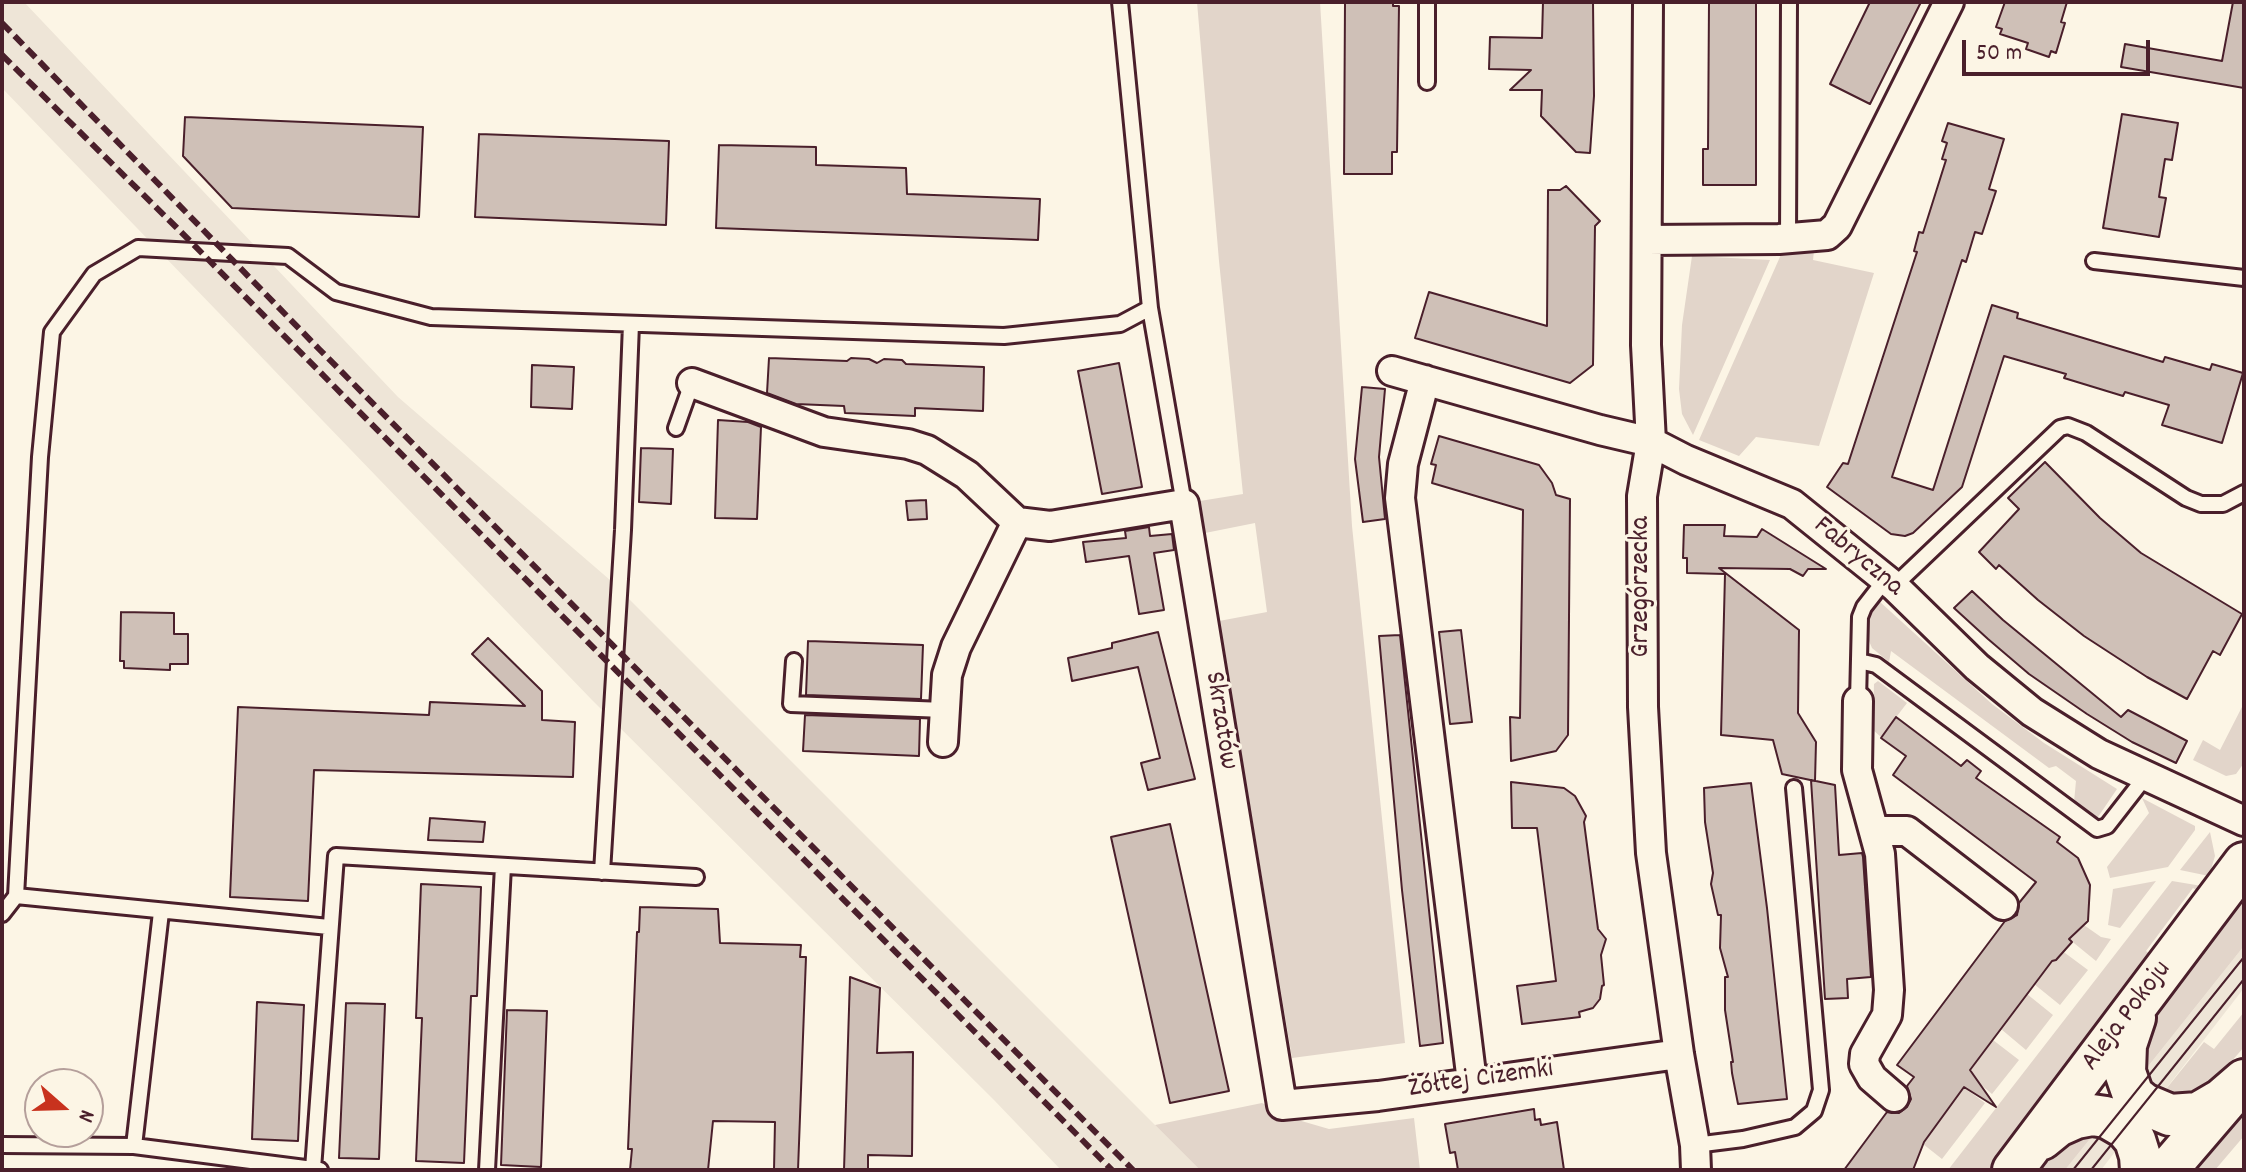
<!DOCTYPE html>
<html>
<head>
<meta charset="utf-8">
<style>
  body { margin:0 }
  #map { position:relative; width:2246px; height:1172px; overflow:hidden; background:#fcf5e5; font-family:Dekko,sans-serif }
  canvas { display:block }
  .frame { position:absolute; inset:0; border:4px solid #4a1f2b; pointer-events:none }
  .north { position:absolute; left:24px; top:1068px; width:80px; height:80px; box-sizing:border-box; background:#fcf5e5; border:2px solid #b59f9b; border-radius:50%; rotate:110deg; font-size:22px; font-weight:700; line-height:32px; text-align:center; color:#4a1f2b }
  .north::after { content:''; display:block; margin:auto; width:28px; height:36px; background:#c8321e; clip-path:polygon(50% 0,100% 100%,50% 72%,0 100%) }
  .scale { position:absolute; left:1962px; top:40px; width:188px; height:36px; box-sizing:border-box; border:4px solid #4a1f2b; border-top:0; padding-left:10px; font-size:24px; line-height:28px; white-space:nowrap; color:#4a1f2b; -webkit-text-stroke:6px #fcf5e5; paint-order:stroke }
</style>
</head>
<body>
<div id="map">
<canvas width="2246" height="1172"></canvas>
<div class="frame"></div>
<div class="north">N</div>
<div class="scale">50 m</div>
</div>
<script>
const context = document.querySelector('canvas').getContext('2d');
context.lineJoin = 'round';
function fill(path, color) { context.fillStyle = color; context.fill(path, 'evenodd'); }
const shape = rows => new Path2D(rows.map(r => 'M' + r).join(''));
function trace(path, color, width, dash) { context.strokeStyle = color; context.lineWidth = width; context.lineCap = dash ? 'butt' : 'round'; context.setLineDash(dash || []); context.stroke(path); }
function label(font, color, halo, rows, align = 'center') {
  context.font = font + ' Dekko,sans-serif'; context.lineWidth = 6; context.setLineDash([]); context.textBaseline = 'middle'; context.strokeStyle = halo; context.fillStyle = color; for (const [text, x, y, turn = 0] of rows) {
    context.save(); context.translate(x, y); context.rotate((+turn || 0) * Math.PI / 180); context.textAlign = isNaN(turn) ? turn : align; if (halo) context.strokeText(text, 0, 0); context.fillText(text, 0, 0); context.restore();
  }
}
fill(shape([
  [2,2,24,2,398,397,610,580,1200,1170,1061,1170,994,1100,592,700,2,88],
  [2244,946,2244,988,2158,1099,2138,1079],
  [2098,1129,2121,1144,2101,1170,2065,1170]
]), '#eee5d7');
fill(shape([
  [1197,2,1320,2,1352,526,1405,1043,1292,1058,1219,621,1267,612,1255,523,1205,533,1200,501,1243,494,1219,261],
  [1783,250,1814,251,1813,260,1874,273,1819,446,1756,437,1739,456,1699,440],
  [1692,256,1770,260,1693,435,1682,414,1679,389,1682,325],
  [1879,601,1992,704,2044,743,2117,789,2098,817,2094,818,2074,802,2076,781,2056,766,2049,768,1891,651,1889,662,1872,648,1869,641,1869,616],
  [1878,681,1907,703,1881,737,1873,730,1874,684],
  [2244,703,2244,763,2236,774,2226,776,2193,760,2203,740,2220,750],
  [2142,798,2195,826,2195,830,2168,867,2110,878,2107,867,2149,813],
  [2210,832,2215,856,2209,876,2180,870],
  [2156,881,2120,928,2108,925,2113,889],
  [2172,881,2202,886,2198,891,2193,888,2146,951,2151,955,1989,1170,1948,1170],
  [2244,896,2244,946,2138,1079,2142,1030],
  [2081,923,2101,937,2111,939,2096,961,2069,939],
  [2061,950,2088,970,2060,1005,2034,984,2052,960,2056,960,2061,954],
  [2027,994,2053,1015,2026,1050,2001,1029],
  [2244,1012,2244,1047,2212,1084,2201,1095,2158,1099,2204,1042,2214,1049],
  [1993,1040,2019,1060,1992,1094,1968,1074],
  [1959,1084,1985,1103,1942,1159,1923,1144],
  [1262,1103,1298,1120,1329,1129,1414,1118,1420,1170,1200,1170,1155,1125],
  [2244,1108,2244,1136,2215,1170,2189,1170],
  [2098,1129,2065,1170,2038,1170,2061,1139]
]), '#e2d5ca');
const building = shape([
  [1345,2,1393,2,1393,6,1399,6,1397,152,1392,152,1392,174,1344,174,1345,2],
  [1543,2,1593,2,1594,96,1590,153,1576,152,1541,116,1542,90,1510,90,1531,70,1489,69,1490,37,1542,38,1543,2],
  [1709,2,1756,2,1756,185,1703,185,1703,149,1708,149,1709,2],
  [1870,2,1921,2,1870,104,1830,84,1870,2],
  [2005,2,2067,2,2061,22,2065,23,2056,53,2051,51,2049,57,2026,49,2028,43,2000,34,2002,29,1996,27,2005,2],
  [2233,2,2244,2,2244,88,2121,67,2125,44,2222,61,2233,2],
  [2122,114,2178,123,2172,160,2165,159,2159,197,2166,198,2159,237,2103,228,2122,114],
  [185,117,423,127,419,217,232,208,183,156,185,117],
  [1948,123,2004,139,1989,189,1996,191,1982,234,1975,232,1966,262,1962,260,1892,477,1933,490,1992,305,2018,313,2017,318,2163,362,2165,357,2210,370,2212,364,2243,373,2222,443,2162,425,2169,405,2125,392,2123,396,2064,378,2066,374,2004,356,1962,487,1913,533,1905,536,1891,534,1827,487,1843,463,1848,464,1917,252,1914,251,1919,232,1923,233,1946,160,1942,159,1947,143,1942,141,1948,123],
  [479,134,669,141,666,225,475,217,479,134],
  [719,145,816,147,816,165,906,168,907,194,1040,199,1038,240,716,228,719,145],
  [1566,186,1600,221,1595,226,1593,365,1570,383,1415,338,1429,292,1547,326,1548,190,1560,190,1566,186],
  [769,358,847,361,851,358,869,359,877,363,884,359,902,360,906,364,984,367,983,411,915,408,915,416,845,413,844,406,796,404,767,393,769,358],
  [1119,363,1142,487,1102,494,1078,371,1119,363],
  [532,365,574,367,572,409,531,407,532,365],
  [1362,387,1385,389,1379,457,1385,519,1363,522,1355,459,1362,387],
  [718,420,748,422,761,427,757,519,715,518,718,420],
  [1439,436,1539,465,1552,483,1556,495,1570,499,1568,735,1556,751,1511,761,1510,717,1520,718,1523,510,1432,483,1436,465,1431,464,1439,436],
  [641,448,673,449,671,504,639,502,641,448],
  [2045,462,2100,518,2141,553,2242,614,2220,655,2213,651,2187,699,2147,677,2084,636,2038,600,1999,565,1996,569,1979,552,2019,509,2008,498,2045,462],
  [926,500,927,519,908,520,906,501,926,500],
  [1684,525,1725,525,1724,536,1757,537,1762,529,1826,569,1808,569,1803,576,1790,569,1719,568,1799,630,1798,713,1816,742,1815,781,1782,774,1773,740,1721,735,1725,574,1687,573,1687,558,1683,558,1684,525],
  [1149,527,1150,536,1172,534,1174,550,1154,553,1164,610,1139,614,1129,556,1086,562,1083,542,1126,538,1125,531,1149,527],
  [1972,591,2003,620,2121,717,2128,710,2187,741,2176,763,2132,742,2087,714,2029,674,1988,639,1954,608,1972,591],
  [121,612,174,613,174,634,188,634,188,664,170,664,170,670,124,668,124,661,120,661,121,612],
  [1461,630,1472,722,1450,724,1439,632,1461,630],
  [1158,632,1195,779,1148,790,1141,763,1160,758,1138,667,1072,681,1068,658,1112,648,1112,643,1158,632],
  [1400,635,1443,1043,1420,1046,1402,890,1379,636,1400,635],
  [488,638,542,691,542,720,575,722,573,777,314,770,308,901,230,897,238,707,429,715,430,702,525,706,472,654,488,638],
  [808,641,923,645,921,699,806,695,808,641],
  [805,715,920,719,919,756,803,751,805,715],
  [1896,717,1961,766,1967,760,1981,771,1976,778,2060,837,2057,842,2078,858,2090,885,2088,921,2069,939,2072,942,2056,960,2052,961,1970,1070,1996,1107,1964,1087,1924,1142,1913,1170,1844,1170,1887,1112,1899,1113,1907,1107,1911,1099,1907,1086,1914,1077,1897,1065,2005,921,2017,915,2019,903,2036,882,1893,775,1906,756,1881,738,1896,717],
  [1811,780,1835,785,1839,855,1862,853,1863,857,1871,977,1847,979,1848,998,1825,999,1811,780],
  [1511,782,1564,788,1575,796,1586,816,1584,822,1598,929,1606,939,1601,955,1604,985,1602,986,1600,999,1593,1008,1579,1012,1580,1017,1522,1024,1517,986,1556,981,1537,828,1512,828,1511,782],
  [1751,783,1767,908,1787,1099,1738,1104,1732,1073,1731,1062,1733,1062,1725,1010,1725,977,1728,977,1720,948,1721,915,1718,915,1711,884,1713,873,1705,822,1704,788,1751,783],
  [430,818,485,822,483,842,428,840,430,818],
  [1170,824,1229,1091,1170,1103,1111,837,1170,824],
  [421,884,481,887,477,996,471,996,464,1163,416,1161,422,1018,416,1018,421,884],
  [640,907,718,909,720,943,801,945,800,957,806,957,798,1170,774,1170,775,1122,713,1121,708,1170,630,1170,632,1149,628,1149,637,932,639,932,640,907],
  [850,977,880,988,877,1053,913,1052,912,1156,868,1155,868,1170,844,1170,850,977],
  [257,1002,304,1005,298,1141,252,1139,257,1002],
  [346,1003,385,1004,379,1159,339,1158,346,1003],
  [507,1010,547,1011,541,1167,501,1165,507,1010],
  [1534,1109,1535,1120,1540,1119,1541,1125,1557,1122,1564,1170,1458,1170,1455,1152,1450,1153,1445,1124,1534,1109]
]);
fill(building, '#cfc0b7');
trace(building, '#4a1f2b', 2);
const service = shape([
  [1120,2,1150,308,1184,504],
  [1427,82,1427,2],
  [1788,239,1789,2],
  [2094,261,2244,278],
  [676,428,692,383],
  [1894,586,2060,428,2068,426,2086,433,2186,498,2201,504,2223,504,2244,493],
  [794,661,791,704,944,710],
  [1859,661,1876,665,2097,829,2107,826,2146,776],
  [1858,701,1860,617,1864,607,1885,580],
  [602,872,623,530,631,324],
  [16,896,329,927],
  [2,914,16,896,40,457,52,332,94,274,138,248,288,256,336,292,431,317,1004,336,1120,324,1150,308],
  [2,1145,134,1146,313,1169],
  [1695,1145,1743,1139,1795,1127,1814,1111,1821,1090,1794,788],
  [134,1146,161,912],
  [320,1170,313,1169,336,856,696,877],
  [487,1170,503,866]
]);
const minor = shape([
  [1648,2,1646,345,1651,442,1642,496,1643,707,1651,853,1679,1054,1695,1145,1696,1170],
  [1647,240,1779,239,1827,235,1837,226,1949,2],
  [1392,371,1600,430,1651,442,1686,460,1792,504,1894,586,1977,667,2032,712,2099,754,2244,821],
  [1425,380,1403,464,1400,498,1472,1082],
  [692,383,824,432,908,444,927,450,967,475,1017,522,1050,526,1184,504,1282,1105,1378,1096,1679,1054],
  [1858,701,1857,770,1880,854,1889,990,1887,1015,1865,1054,1864,1064,1872,1078,1894,1097],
  [943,742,947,675,956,647,1017,522],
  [1874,831,1907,831,2003,905]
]);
const secondary = shape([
  [2135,1018,2126,1045,2125,1072,2133,1095,2144,1104,2170,1115,2198,1113,2222,1099,2244,1080],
  [2042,1139,2058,1126,2076,1118,2092,1115,2106,1117,2125,1128,2135,1140,2140,1156,2141,1170],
  [2013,1170,2244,863],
  [2167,1170,2227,1100]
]);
trace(service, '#4a1f2b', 20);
trace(minor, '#4a1f2b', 34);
trace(secondary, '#4a1f2b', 46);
trace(service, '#fcf5e5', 14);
trace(minor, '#fcf5e5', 28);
trace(secondary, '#fcf5e5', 40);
trace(shape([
  [2073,1170,2244,957],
  [2091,1170,2244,979]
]), '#4a1f2b', 2);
trace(shape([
  [2,23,319,349,1133,1170],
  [2,55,176,227,1112,1170]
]), '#4a1f2b', 6, [12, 6]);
label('28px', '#4a1f2b', '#fcf5e5', [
  ["Fabryczna",1857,558,40],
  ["Grzegórzecka",1643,587,-90],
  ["Skrzatów",1219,721,81],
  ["Aleja Pokoju",2128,1017,-53],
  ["Żółtej Ciżemki",1481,1081,-8]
]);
</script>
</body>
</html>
